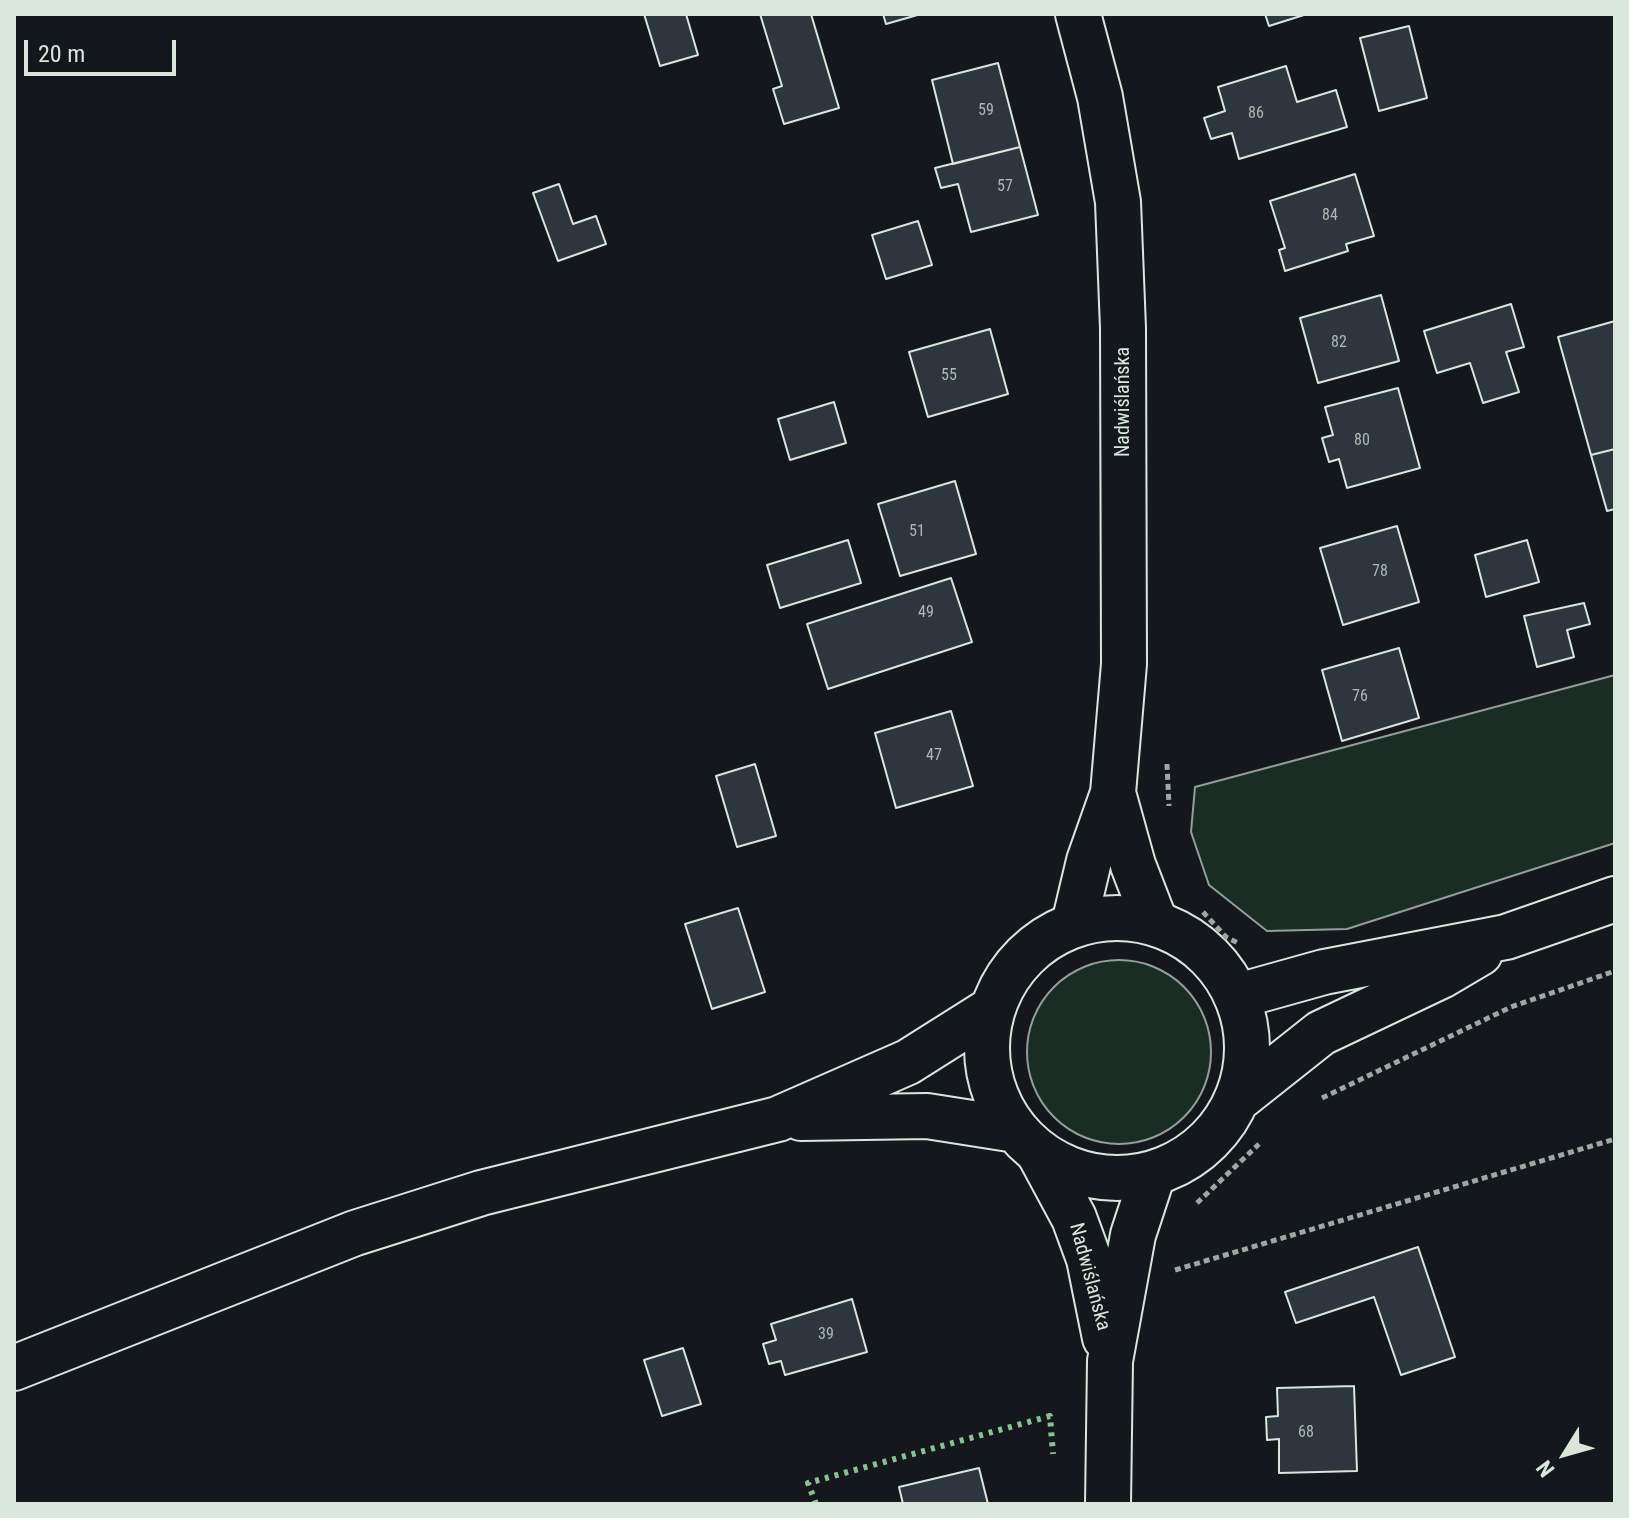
<!DOCTYPE html>
<html>
<head>
<meta charset="utf-8">
<style>
  body { margin:0 }
  #map { position:relative; width:1629px; height:1518px; overflow:hidden; background:#14181c; font-family:"Roboto Condensed",sans-serif }
  canvas { display:block }
  .frame { position:absolute; inset:0; border:16px solid #d8e6dc; pointer-events:none }
  .north { position:absolute; left:1525px; top:1414px; width:80px; height:80px; -webkit-text-stroke:6px #14181c; paint-order:stroke; rotate:233deg; font-size:22px; font-weight:700; line-height:32px; text-align:center; color:#d8e6dc }
  .north::after { content:''; display:block; margin:auto; width:28px; height:36px; background:#d8e6dc; clip-path:polygon(50% 0,100% 100%,50% 72%,0 100%) }
  .scale { position:absolute; left:24px; top:40px; width:152px; height:36px; box-sizing:border-box; border:4px solid #d8e6dc; border-top:0; padding-left:10px; font-size:24px; line-height:28px; white-space:nowrap; color:#d8e6dc; -webkit-text-stroke:6px #14181c; paint-order:stroke }
</style>
</head>
<body>
<div id="map">
<canvas width="1629" height="1518"></canvas>
<div class="frame"></div>
<div class="north">N</div>
<div class="scale">20 m</div>
</div>
<script>
const context = document.querySelector('canvas').getContext('2d');
context.lineJoin = 'round';
function fill(path, color) { context.fillStyle = color; context.fill(path, 'evenodd'); }
const shape = rows => new Path2D(rows.map(r => 'M' + r).join(''));
function trace(path, color, width, dash) { context.strokeStyle = color; context.lineWidth = width; context.lineCap = dash ? 'butt' : 'round'; context.setLineDash(dash || []); context.stroke(path); }
function label(font, color, halo, rows, align = 'center') {
  context.font = font + ' "Roboto Condensed",sans-serif'; context.lineWidth = 6; context.setLineDash([]); context.textBaseline = 'middle'; context.strokeStyle = halo; context.fillStyle = color; for (const [text, x, y, turn = 0] of rows) {
    context.save(); context.translate(x, y); context.rotate((+turn || 0) * Math.PI / 180); context.textAlign = isNaN(turn) ? turn : align; if (halo) context.strokeText(text, 0, 0); context.fillText(text, 0, 0); context.restore();
  }
}
const green = shape([
  [1615,675,1615,843,1347,929,1267,931,1209,885,1191,832,1195,787,1615,675],
  '1027 1052a92 92 0 1 1 184 0a92 92 0 1 1-184 0Z'
]);
fill(green, '#1a2d24');
trace(green, '#939e99', 2);
const building = shape([
  [644,14,686,14,698,55,660,66,644,14],
  [760,14,811,14,839,108,784,124,773,89,782,86,760,14],
  [883,14,921,14,886,24,883,14],
  [1265,14,1307,14,1269,26,1265,14],
  [1409,26,1427,98,1379,111,1360,38,1409,26],
  [998,63,1020,147,953,164,932,80,998,63],
  [1286,66,1297,102,1336,90,1347,127,1239,159,1232,133,1211,139,1204,118,1225,111,1218,87,1286,66],
  [1020,147,1038,215,971,232,958,184,941,188,935,168,1020,147],
  [1355,174,1374,236,1346,244,1348,251,1285,271,1279,250,1285,248,1270,201,1355,174],
  [559,184,573,224,596,216,606,244,558,261,533,193,559,184],
  [918,221,932,265,886,279,872,235,918,221],
  [1381,295,1399,361,1318,383,1300,318,1381,295],
  [1511,304,1524,347,1506,352,1519,392,1483,403,1470,363,1437,373,1424,331,1511,304],
  [1615,321,1615,449,1591,455,1558,337,1615,321],
  [990,329,1008,394,928,417,909,352,990,329],
  [1398,388,1420,468,1347,488,1339,459,1329,462,1322,438,1333,435,1325,407,1398,388],
  [834,402,846,443,790,460,778,419,834,402],
  [1615,449,1615,509,1607,511,1591,455,1615,449],
  [955,481,976,554,900,576,878,504,955,481],
  [1397,526,1419,602,1343,625,1320,548,1397,526],
  [848,540,861,583,780,608,767,565,848,540],
  [1527,540,1539,582,1486,597,1475,555,1527,540],
  [951,578,972,642,828,689,807,624,951,578],
  [1584,603,1590,624,1567,630,1574,657,1537,667,1524,616,1584,603],
  [1399,648,1419,718,1342,741,1322,670,1399,648],
  [951,711,973,786,896,808,875,733,951,711],
  [755,764,776,836,737,847,716,776,755,764],
  [738,908,765,992,712,1009,685,924,738,908],
  [1418,1247,1455,1357,1401,1375,1374,1297,1296,1323,1285,1292,1418,1247],
  [852,1299,867,1352,785,1375,781,1361,769,1364,763,1344,776,1340,771,1324,852,1299],
  [683,1348,701,1404,662,1416,644,1360,683,1348],
  [1354,1386,1357,1471,1279,1473,1279,1439,1267,1440,1266,1417,1278,1416,1277,1388,1354,1386],
  [979,1468,988,1504,903,1504,899,1487,979,1468]
]);
fill(building, '#2c363c');
trace(building, '#d8e6dc', 2);
const minor = shape([
  [1113,793,1133,865,1155,922],
  [1074,924,1089,861,1113,793,1124,664,1123,328,1118,202,1100,97,1078,14],
  [1039,1153,1074,1218,1089,1259,1105,1338],
  [1108,1504,1110,1361,1133,1235,1153,1174]
]);
const major = shape([
  '987 1048a130 130 0 1 1 260 0a130 130 0 1 1-260 0Z',
  [1238,996,1324,972,1506,937,1615,899],
  [1239,1098,1321,1033,1441,976,1480,953],
  [801,1118,927,1116,1016,1130],
  [14,1368,355,1233,481,1193,778,1119,908,1062,992,1009]
]);
trace(minor, '#d8e6dc', 48);
trace(major, '#d8e6dc', 48);
trace(shape([
  [1167,764,1169,806],
  [1203,912,1226,937,1240,944],
  [1322,1098,1511,1007,1615,971],
  [1197,1203,1259,1144],
  [1175,1270,1615,1139]
]), '#9da8a2', 5, [6, 4]);
trace(minor, '#14181c', 44);
trace(major, '#14181c', 44);
trace(shape([
  [816,1504,808,1483,1050,1416,1053,1454]
]), '#8ac095', 6, [4, 6]);
label('16px', '#adbab4', null, [
  ["59",986,111],
  ["86",1256,114],
  ["57",1005,187],
  ["84",1330,216],
  ["82",1339,343],
  ["55",949,376],
  ["80",1362,441],
  ["51",917,532],
  ["78",1380,572],
  ["49",926,613],
  ["76",1360,697],
  ["47",934,756],
  ["39",826,1335],
  ["68",1306,1433]
]);
label('20px', '#d8e6dc', '#14181c', [
  ["Nadwiślańska",1124,402,-90],
  ["Nadwiślańska",1089,1277,75]
]);
</script>
</body>
</html>
